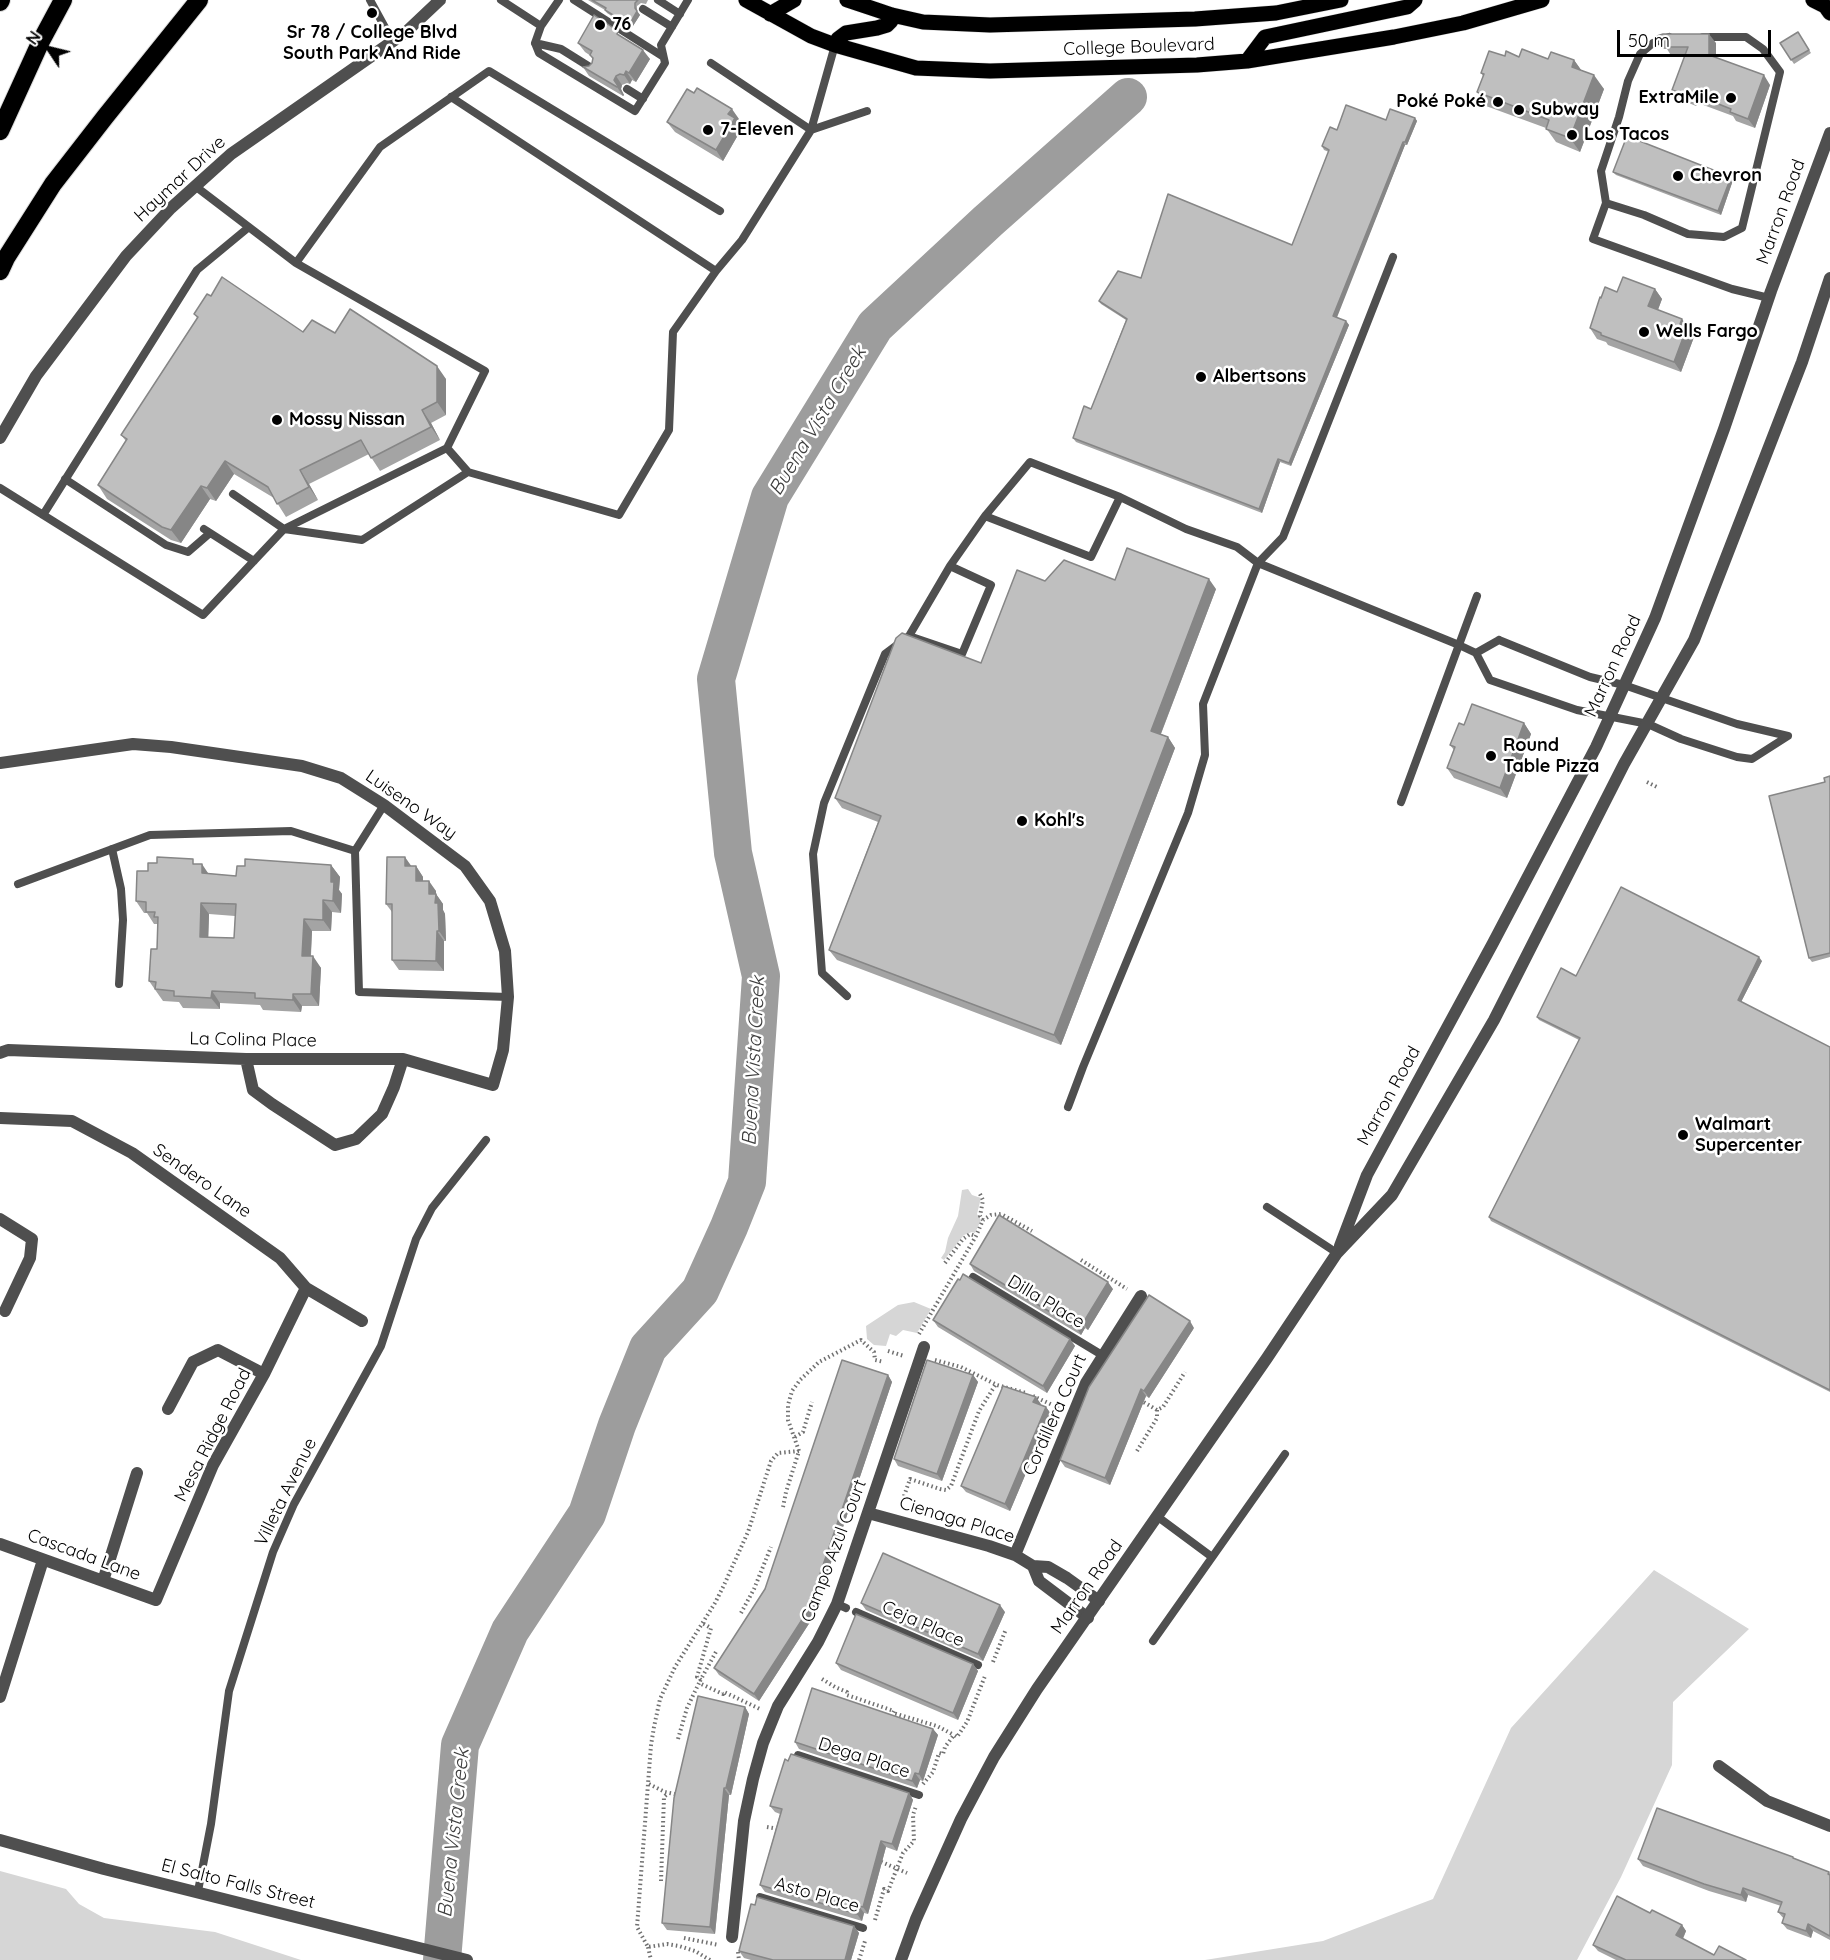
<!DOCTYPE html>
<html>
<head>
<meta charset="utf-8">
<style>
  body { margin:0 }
  #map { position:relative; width:1830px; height:1960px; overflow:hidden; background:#fff; font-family:Quicksand,sans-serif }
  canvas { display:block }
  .north { position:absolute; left:18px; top:18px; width:60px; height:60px; -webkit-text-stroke:4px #fff; paint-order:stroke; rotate:305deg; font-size:16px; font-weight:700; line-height:24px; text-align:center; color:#000 }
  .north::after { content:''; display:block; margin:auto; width:21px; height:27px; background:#000; clip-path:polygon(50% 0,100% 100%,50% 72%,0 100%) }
  .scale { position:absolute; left:1617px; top:30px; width:154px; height:27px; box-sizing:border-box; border:3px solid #000; border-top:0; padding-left:8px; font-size:18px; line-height:21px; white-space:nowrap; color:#000; -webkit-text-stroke:4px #fff; paint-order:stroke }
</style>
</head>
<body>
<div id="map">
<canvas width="1830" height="1960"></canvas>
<div class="north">N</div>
<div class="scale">50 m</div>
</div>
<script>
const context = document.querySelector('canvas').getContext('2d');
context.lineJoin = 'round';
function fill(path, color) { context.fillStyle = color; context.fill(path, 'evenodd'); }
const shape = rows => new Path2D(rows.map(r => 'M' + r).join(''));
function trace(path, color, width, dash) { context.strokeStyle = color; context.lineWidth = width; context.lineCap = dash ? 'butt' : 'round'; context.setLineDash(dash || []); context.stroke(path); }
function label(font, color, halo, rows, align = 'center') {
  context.font = font + ' Quicksand,sans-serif'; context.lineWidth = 5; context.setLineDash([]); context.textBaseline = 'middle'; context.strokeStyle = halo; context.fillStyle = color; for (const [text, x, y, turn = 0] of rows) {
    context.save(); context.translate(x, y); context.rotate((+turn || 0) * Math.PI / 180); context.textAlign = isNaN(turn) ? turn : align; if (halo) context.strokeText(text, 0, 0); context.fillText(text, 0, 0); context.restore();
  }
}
fill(shape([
  [968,1189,972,1195,981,1198,977,1214,981,1220,975,1233,972,1232,964,1235,944,1260,941,1258,945,1252,948,1238,958,1216,962,1190],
  [914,1302,931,1309,917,1333,903,1330,896,1336,890,1334,886,1346,874,1345,867,1339,866,1326,898,1305],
  [1654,1570,1749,1629,1673,1702,1672,1765,1621,1877,1577,1960,1205,1960,1323,1941,1433,1899,1511,1728],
  [0,1871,66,1889,79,1904,104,1918,215,1932,301,1960,0,1960]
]), '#d6d6d6');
trace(shape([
  [442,1960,460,1745,510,1631,587,1514,617,1425,648,1348,700,1291,729,1227,747,1182,761,976,733,853,716,679,770,497,875,326,988,221,1128,97]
]), '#9d9d9d', 38);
const primary = shape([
  [746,0,811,36,835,45,916,68,990,71,1197,65,1247,61,1394,37,1463,23,1542,0],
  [847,0,892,15,923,22,990,25,1195,19,1276,13,1341,0],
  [1813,0,1825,6,1830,13],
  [770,14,794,0],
  [835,45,838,39,846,33,877,28,887,25,891,21,892,15],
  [1247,61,1265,37,1407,7,1415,0]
]);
const motorway = shape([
  [0,2,1,0],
  [0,131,41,41,63,0],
  [0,271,6,258,53,184,105,117,199,0]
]);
trace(primary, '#dbdbdb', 16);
trace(motorway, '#dbdbdb', 20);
trace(shape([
  [1647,782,1659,788],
  [980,1194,983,1200,980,1216,983,1220],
  [1081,1260,1127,1289],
  [945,1263,963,1239,970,1234,976,1236],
  [919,1334,976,1236,983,1220,991,1215,1001,1214,1032,1231],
  [888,1351,904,1356],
  [935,1360,961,1367,997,1385,1026,1393],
  [1033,1396,1059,1408],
  [1140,1400,1157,1410],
  [795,1437,803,1432,812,1402],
  [1137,1451,1157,1418,1157,1410,1163,1407,1185,1372],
  [904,1496,910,1479,940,1489,946,1490,951,1486,979,1411,996,1384],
  [783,1507,786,1492,799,1451,788,1420,788,1405,792,1391,800,1380,819,1362,861,1340,874,1352,875,1360,884,1362],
  [741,1613,754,1589,771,1547],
  [993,1662,1006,1629],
  [822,1679,835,1687,847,1692,847,1695,894,1711,893,1713,937,1726,954,1735],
  [701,1680,697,1677,711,1628,702,1623],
  [700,1681,717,1650],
  [678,1739,687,1708,699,1683,723,1694,724,1692,760,1709],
  [649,1784,665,1792,679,1795],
  [923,1784,933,1772,939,1753,943,1754,945,1747,954,1735,957,1737,967,1722,985,1676],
  [767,1827,779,1829],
  [877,1860,907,1873],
  [661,1881,664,1797,668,1793],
  [875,1920,884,1889,888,1891,903,1853,914,1841,913,1815,916,1806],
  [684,1938,719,1945],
  [648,1947,651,1960],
  [738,1952,739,1960],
  [710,1960,695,1951,679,1946,667,1944,648,1947,637,1927,651,1745,654,1727,660,1699,675,1667,715,1603,724,1585,748,1532,771,1461,778,1453,799,1451],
  [859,1960,865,1941]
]), '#717171', 4, [1.5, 3]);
trace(shape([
  [370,0,393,42],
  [501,0,541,26],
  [559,0,541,26,535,43,539,53,635,111,665,63,661,45,688,0],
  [574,0,662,56],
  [658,0,680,14],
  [643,9,672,27],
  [1669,37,1653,43,1640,54,1628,81,1619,117,1601,171,1606,203,1593,239,1732,289,1769,298],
  [535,43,561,49,593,69],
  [711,63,811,130,867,111],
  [627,89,643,99],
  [451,97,716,271],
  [195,186,296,263,380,147,489,71,720,211],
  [1606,203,1644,215,1688,234,1724,237,1742,228,1780,72,1763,49,1746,37,1703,37],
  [296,263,485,371,447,448,468,472],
  [65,479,166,545,188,552,210,533],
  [0,488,203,615,284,529,362,540,468,472,619,515,669,430,673,332,716,271,742,240,811,130,835,45],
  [233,494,284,529,447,448],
  [43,515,197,270,249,227],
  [985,516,1091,557,1120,497],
  [204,529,254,561],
  [909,636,962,654,991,585,950,566],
  [1499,640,1590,677,1624,685,1737,724,1788,736,1752,759,1737,757,1681,739,1648,724,1577,710,1490,680,1476,653,1499,640],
  [1401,802,1477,596],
  [112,849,121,889,123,920,119,984],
  [355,851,359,992,508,997],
  [18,884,150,835,291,831,355,851,384,805],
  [847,996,822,973,813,854,824,803,885,654,909,636,950,566,985,516,1030,462,1120,497,1186,529,1237,547,1258,563,1459,645,1476,653],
  [1068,1107,1083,1067,1188,813,1205,755,1203,704,1258,563,1283,537,1393,257],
  [1267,1207,1337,1253],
  [973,1277,1102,1355],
  [1158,1517,1212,1557],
  [837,1604,846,1608],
  [856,1612,978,1665],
  [1153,1641,1285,1454],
  [798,1755,919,1795],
  [198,1891,211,1824,229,1691,273,1552,294,1504,381,1346,416,1239,432,1208,486,1140],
  [760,1897,863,1928]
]), '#4f4f4f', 8);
trace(shape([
  [0,763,133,744,171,747,302,766,341,778,384,805,465,866,490,901,505,951,508,997,503,1050,493,1085,403,1059,246,1059,8,1050,0,1053],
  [246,1059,253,1090,272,1104,335,1145,356,1139,382,1114,394,1087,403,1059],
  [0,1118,72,1121,132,1153,280,1258,306,1288,362,1321],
  [0,1219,32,1239,30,1258,5,1311],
  [168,1409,193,1362,218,1350,264,1374],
  [868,1513,989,1546,1015,1555,1033,1566,1048,1567,1067,1578,1099,1601],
  [0,1544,156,1600,213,1465,264,1374,306,1288],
  [1015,1555,1086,1383,1141,1296],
  [1033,1566,1039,1581,1088,1618],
  [103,1581,137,1473],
  [0,1697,43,1560],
  [1719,1766,1767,1801,1830,1826],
  [732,1937,744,1821,753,1779,763,1743,778,1706,818,1642,837,1604,924,1347]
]), '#4f4f4f', 12);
trace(shape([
  [0,438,36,376,126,256,171,208,231,154,406,32,440,0],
  [1340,1246,1367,1175,1493,943,1596,747,1655,618,1724,429,1771,291,1830,133],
  [0,1840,104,1869,467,1960],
  [901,1960,916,1919,961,1819,994,1757,1037,1689,1267,1358,1337,1253,1392,1195,1494,1020,1624,764,1694,640,1802,362,1830,278]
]), '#4f4f4f', 12);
trace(primary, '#000', 15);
trace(motorway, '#000', 18);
fill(shape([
  [588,0,648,0,646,4,641,3,637,6,637,11,640,15,631,29,607,13,605,10],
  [1798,32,1811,53,1794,64,1780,43],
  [1657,36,1716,43,1716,58,1770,85,1755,128,1736,121,1733,116,1698,103,1696,106,1679,99,1672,90,1685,57,1672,57,1667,49,1664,49,1657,39],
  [623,38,650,59,636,82,632,80,630,84,627,83,622,85,621,89,624,95,623,96,589,76,583,67,589,66,592,63,592,58,591,56,585,52,578,43],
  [1505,56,1574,60,1581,70,1604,89,1580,152,1556,142,1546,128,1486,106,1477,92,1483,76,1481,73],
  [1415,118,1417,121,1407,145,1405,145,1336,317,1346,321,1349,325,1291,466,1280,462,1262,513,1076,442,1073,438,1091,409,1126,320,1101,304,1099,301,1141,278,1292,245,1329,152,1324,150,1322,146,1337,130,1386,120],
  [739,119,737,121,742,128,723,161,675,132,667,122],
  [1613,172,1731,177,1733,180,1721,215,1616,175],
  [1655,289,1662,299,1658,310,1682,319,1694,337,1681,372,1608,345,1606,342,1597,339,1590,328,1601,298,1617,292],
  [194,314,303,332,335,333,446,379,446,415,431,423,440,440,380,471,369,454,309,484,318,500,286,517,274,498,234,474,216,501,210,499,181,543,171,540,107,499,98,485,126,441,121,435,197,318],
  [1115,580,1216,589,1161,734,1168,737,1175,748,1061,1045,837,960,829,950,878,822,842,808,835,798,981,663,1045,581],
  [1524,723,1531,734,1507,798,1454,778,1447,768,1454,750,1450,745,1464,725],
  [1830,776,1830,957,1812,962,1809,958,1825,782],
  [197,864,209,874,236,876,245,866,331,865,340,877,339,890,342,894,341,913,332,912,331,931,312,931,311,956,321,968,319,1006,302,1006,301,1012,263,1010,260,1005,220,1003,220,1009,183,1008,179,1002,163,1001,149,981,157,949,158,924,154,924,147,913,144,913,136,901,148,871],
  [209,914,235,916,234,938,208,937],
  [412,866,416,866,423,877,423,881,436,891,436,894,443,904,443,910,445,914,446,941,444,941,444,971,399,970,392,960,392,912,386,904],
  [1762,961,1741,1002,1830,1047,1830,1392,1491,1221,1489,1217,1579,1040,1539,1020,1537,1017,1576,976],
  [970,1264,1113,1289,1088,1330,1085,1328,1081,1335,974,1271],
  [933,1320,1070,1339,1075,1346,1047,1393,938,1327],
  [1194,1328,1149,1398,1146,1396,1110,1485,1065,1467,1060,1460],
  [888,1375,892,1382,812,1619,759,1701,719,1675,714,1668,765,1589],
  [973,1375,978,1382,942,1481,898,1466,894,1459],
  [1041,1404,1040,1405,1046,1407,1051,1414,1010,1511,966,1492,961,1486],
  [861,1603,1005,1612,983,1661,866,1610],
  [836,1663,973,1664,978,1671,958,1720,841,1670],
  [745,1707,749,1714,731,1795,729,1795,715,1934,667,1930,662,1923],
  [933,1729,938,1735,923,1781,920,1780,917,1788,799,1749,795,1742],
  [909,1793,913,1800,897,1851,886,1847,868,1914,864,1913,862,1921,765,1892,760,1885,780,1814,775,1812,770,1806],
  [1638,1859,1795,1859,1829,1872,1830,1873,1830,1940,1813,1931,1811,1938,1787,1929,1782,1923,1784,1919,1778,1912,1781,1906,1748,1895,1746,1902,1709,1891,1643,1866],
  [1650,1913,1682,1925,1686,1931,1683,1939,1714,1955,1746,1960,1616,1960,1598,1951,1593,1945],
  [854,1926,859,1933,851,1960,751,1960,744,1958,739,1951]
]), '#a4a4a4');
fill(shape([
  [637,11,640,15,631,29,629,25],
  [1709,34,1716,43,1716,65,1709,55],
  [643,50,650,59,636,82,629,73],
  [1574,60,1584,74,1572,67],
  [626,71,632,80,630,84,624,75],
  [1594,75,1604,89,1580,152,1570,138],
  [1764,75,1770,85,1755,128,1748,119],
  [616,76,622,85,621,89,624,95,623,96,617,87,614,80],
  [1691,93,1698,103,1696,106,1690,96],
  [732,109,739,119,737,121,742,128,723,161,716,150,728,114],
  [1415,118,1417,121,1407,145,1405,142],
  [1403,142,1405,145,1336,320,1333,316],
  [1731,177,1733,180,1721,215,1718,211],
  [1655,289,1662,299,1655,317,1648,306],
  [1682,319,1694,337,1681,372,1674,362,1680,324],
  [1346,321,1349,325,1291,466,1289,463],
  [437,366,446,379,446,415,437,402],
  [422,410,431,423,440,440,431,427],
  [1278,459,1280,462,1262,513,1259,509],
  [225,461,234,474,216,501,207,488],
  [300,470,309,484,318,500,309,487],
  [201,486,210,499,181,543,171,530],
  [1209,579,1216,589,1158,741,1151,731],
  [1524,723,1531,734,1507,798,1500,788],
  [1168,737,1175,748,1061,1045,1054,1035],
  [405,857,412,867,405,866],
  [202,864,210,876,202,873],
  [331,865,340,877,339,890,342,894,341,913,333,901,331,882],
  [416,866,423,877,423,891,416,881],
  [429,881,436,891,436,894,443,904,443,910,445,914,446,941,439,931,429,894],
  [323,900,332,912,331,931,323,920],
  [201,903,209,914,208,949,200,937],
  [304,919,312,931,310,968,302,956],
  [437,931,444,941,444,971,436,961],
  [313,956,321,968,319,1006,311,994],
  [1759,957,1762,961,1740,1004,1738,1000],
  [212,991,220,1003,220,1009,211,998],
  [293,994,302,1006,301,1012,293,1000],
  [1108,1282,1113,1289,1088,1330,1083,1323],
  [1190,1321,1194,1328,1149,1398,1144,1391],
  [1081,1322,1085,1328,1081,1335,1077,1328],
  [1070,1339,1075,1346,1047,1393,1043,1386],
  [888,1375,892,1382,812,1619,759,1701,754,1694],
  [973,1375,978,1382,942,1481,937,1474],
  [1141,1389,1146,1396,1110,1485,1105,1478],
  [1036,1397,1041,1404,1038,1409,1033,1402],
  [1046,1407,1051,1414,1010,1511,1005,1504],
  [1000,1605,1005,1612,983,1661,978,1654],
  [973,1664,978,1671,958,1720,953,1713],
  [745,1707,749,1714,731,1795,726,1788],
  [933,1729,938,1735,923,1781,919,1774],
  [915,1773,920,1780,917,1788,912,1781],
  [724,1788,729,1795,715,1934,710,1927],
  [909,1793,913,1800,897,1851,892,1844],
  [881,1841,886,1847,868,1914,863,1907],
  [1743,1888,1748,1895,1746,1902,1741,1895],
  [859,1906,864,1913,862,1921,857,1914],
  [1808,1924,1813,1931,1811,1938,1806,1931],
  [1682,1925,1686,1931,1681,1942,1676,1935],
  [854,1926,859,1933,851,1960,845,1960]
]), '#868686');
const building = shape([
  [592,0,638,0,635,3,635,8,637,11,629,25,605,10,606,8,592,0],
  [594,15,618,31,617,34,643,50,629,73,626,71,624,75,620,74,616,76,614,80,618,86,617,87,583,67,589,66,592,63,593,58,590,55,592,51,578,43,594,15],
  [1798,32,1809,50,1791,60,1780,43,1798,32],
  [1663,34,1709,34,1709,55,1764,75,1748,119,1730,112,1731,109,1691,93,1690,96,1672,90,1688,47,1665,47,1665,39,1657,39,1657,36,1663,34],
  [1522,49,1548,59,1551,52,1574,60,1572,67,1594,75,1570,138,1546,129,1549,120,1477,92,1484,74,1481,73,1489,51,1505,56,1506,51,1519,57,1522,49],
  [697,88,732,109,728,114,735,118,716,150,667,122,687,89,694,93,697,88],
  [1346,105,1386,120,1390,109,1415,118,1405,142,1403,142,1333,316,1346,321,1289,463,1278,459,1259,509,1073,438,1084,406,1091,409,1127,319,1099,301,1118,271,1141,278,1168,194,1292,245,1329,150,1322,146,1330,127,1337,130,1346,105],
  [1627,136,1731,177,1718,211,1613,172,1627,136],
  [222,277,303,332,312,320,335,333,350,309,437,366,437,402,422,410,431,427,371,458,361,440,300,470,309,487,277,504,268,487,225,461,207,488,201,486,171,530,162,527,98,485,127,439,121,435,198,317,194,314,207,294,211,296,222,277],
  [1623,277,1655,289,1648,306,1682,319,1680,324,1687,327,1674,362,1601,335,1601,333,1590,328,1600,297,1601,298,1605,287,1617,292,1623,277],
  [1127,548,1209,579,1151,731,1168,737,1054,1035,829,950,881,816,835,798,896,638,902,633,981,663,1017,570,1045,581,1064,560,1115,580,1127,548],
  [1472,704,1524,723,1500,788,1447,768,1455,747,1450,745,1459,723,1464,725,1472,704],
  [1830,776,1830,953,1809,958,1769,796,1825,782,1824,778,1830,776],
  [157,857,193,859,193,864,202,864,202,873,236,876,237,866,245,866,245,859,331,865,331,882,334,882,333,901,323,900,323,920,304,919,302,956,313,956,311,994,293,994,293,1000,255,998,255,993,212,991,211,998,174,996,174,991,155,989,156,982,149,981,151,949,157,949,158,917,154,917,155,912,146,912,146,902,136,901,137,871,148,871,148,863,157,863,157,857],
  [201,903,236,904,234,938,200,937,201,903],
  [387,857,405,857,405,866,416,866,416,881,429,881,429,894,436,894,435,903,438,903,439,931,437,931,436,961,392,960,392,904,386,904,387,857],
  [1621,887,1759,957,1738,1000,1830,1047,1830,1390,1489,1217,1580,1038,1537,1017,1561,968,1576,976,1621,887],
  [999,1215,1108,1282,1083,1323,1081,1322,1077,1328,970,1264,999,1215],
  [963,1274,1070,1339,1043,1386,933,1320,958,1279,960,1280,963,1274],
  [1149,1295,1190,1321,1144,1391,1141,1389,1105,1478,1060,1460,1089,1387,1149,1295],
  [842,1360,888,1375,807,1612,754,1694,714,1668,765,1589,842,1360],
  [927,1360,973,1375,937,1474,894,1459,927,1360],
  [1003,1386,1036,1397,1033,1402,1046,1407,1005,1504,961,1486,1003,1386],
  [883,1553,1000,1605,978,1654,861,1603,883,1553],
  [856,1614,973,1664,953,1713,836,1663,856,1614],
  [812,1688,933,1729,919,1774,915,1773,912,1781,795,1742,812,1688],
  [698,1696,745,1707,726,1788,724,1788,710,1927,662,1923,674,1798,698,1696],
  [791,1754,909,1793,892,1844,881,1841,863,1907,859,1906,857,1914,760,1885,782,1809,770,1806,785,1759,788,1761,791,1754],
  [1657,1808,1793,1857,1793,1858,1829,1872,1828,1874,1830,1875,1830,1936,1808,1924,1806,1931,1782,1923,1785,1914,1778,1912,1782,1902,1743,1888,1741,1895,1704,1884,1638,1859,1657,1808],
  [1617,1896,1650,1913,1652,1910,1682,1925,1676,1935,1714,1955,1719,1946,1746,1960,1626,1960,1593,1945,1617,1896],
  [757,1897,854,1926,845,1960,773,1960,739,1951,751,1904,755,1905,757,1897]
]);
fill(building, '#bfbfbf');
trace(building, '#868686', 1.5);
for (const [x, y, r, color] of [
  [372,13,6,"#000"],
  [600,25,6,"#000"],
  [1731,98,6,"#000"],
  [1498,102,6,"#000"],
  [1519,110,6,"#000"],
  [708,130,6,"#000"],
  [1572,135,6,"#000"],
  [1678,176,6,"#000"],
  [1644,332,6,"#000"],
  [1201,377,6,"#000"],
  [277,420,6,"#000"],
  [1491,756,6,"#000"],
  [1022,821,6,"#000"],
  [1683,1135,6,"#000"]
]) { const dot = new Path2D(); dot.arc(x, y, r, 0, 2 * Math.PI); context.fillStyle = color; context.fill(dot); trace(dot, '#fff', 2); }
label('bold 18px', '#000', '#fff', [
  ["76",612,25],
  ["Sr 78 / College Blvd",372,33,"center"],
  ["South Park And Ride",372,54,"center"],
  ["ExtraMile",1719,98,"right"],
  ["Poké Poké",1486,102,"right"],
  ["Subway",1531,110],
  ["7-Eleven",720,130],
  ["Los Tacos",1584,135],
  ["Chevron",1690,176],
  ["Wells Fargo",1656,332],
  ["Albertsons",1213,377],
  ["Mossy Nissan",289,420],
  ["Round",1503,746],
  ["Table Pizza",1503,767],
  ["Kohl's",1034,821],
  ["Walmart",1695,1125],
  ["Supercenter",1695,1146]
], 'left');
label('18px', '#000', '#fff', [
  ["College Boulevard",1139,47,-2],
  ["Haymar Drive",180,179,-43],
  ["Marron Road",1781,212,-70],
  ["Marron Road",1613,666,-65],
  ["Luiseno Way",411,805,35],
  ["La Colina Place",253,1040,1],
  ["Marron Road",1389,1096,-61],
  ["Sendero Lane",202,1181,35],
  ["Dilla Place",1046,1302,31],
  ["Cordillera Court",1055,1415,-66],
  ["Mesa Ridge Road",213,1435,-63],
  ["Villeta Avenue",286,1492,-64],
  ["Cienaga Place",957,1520,17],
  ["Campo Azul Court",834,1551,-69],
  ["Cascada Lane",84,1555,20],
  ["Marron Road",1087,1587,-55],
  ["Ceja Place",923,1624,24],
  ["Dega Place",864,1758,18],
  ["El Salto Falls Street",238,1884,14],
  ["Asto Place",817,1895,16]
]);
label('italic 20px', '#3e3e3e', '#fff', [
  ["Buena Vista Creek",818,421,-59],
  ["Buena Vista Creek",754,1061,-87],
  ["Buena Vista Creek",454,1833,-84]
]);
</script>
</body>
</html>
